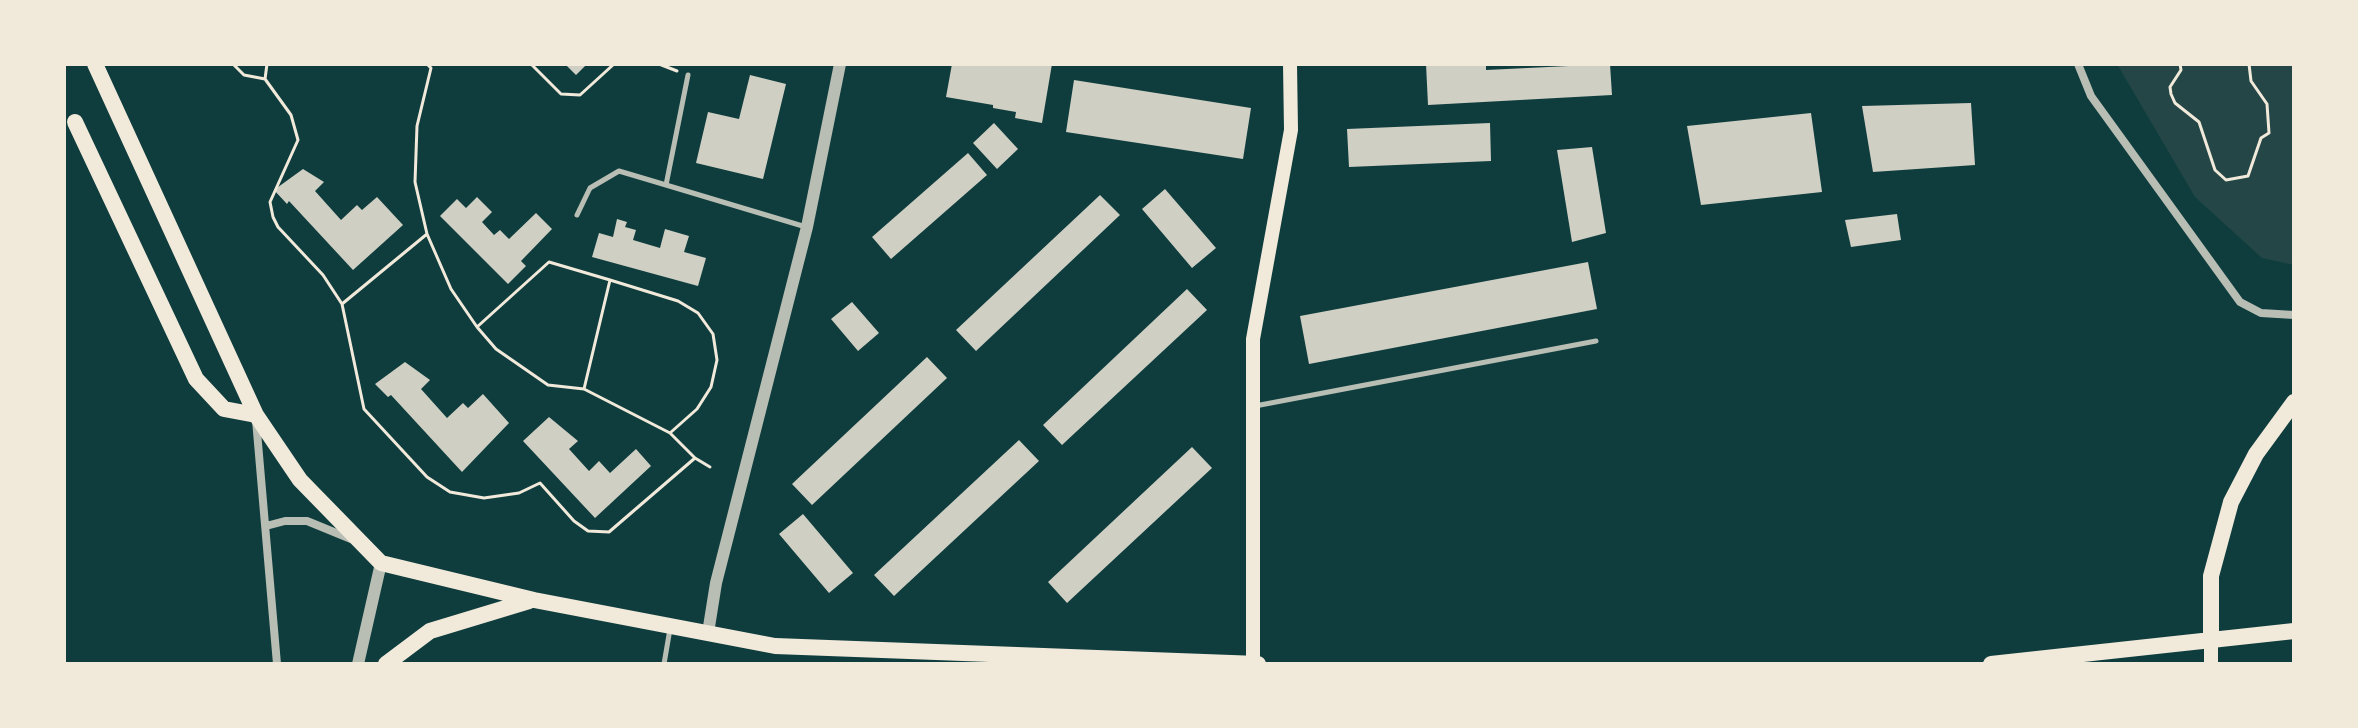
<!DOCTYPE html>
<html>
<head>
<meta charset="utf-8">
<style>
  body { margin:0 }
  #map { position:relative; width:2358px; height:728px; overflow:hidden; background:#0f3d3e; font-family:Helvetica,sans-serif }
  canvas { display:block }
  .frame { position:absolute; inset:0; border:66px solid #f1e9da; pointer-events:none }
</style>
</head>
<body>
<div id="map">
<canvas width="2358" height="728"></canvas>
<div class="frame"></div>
</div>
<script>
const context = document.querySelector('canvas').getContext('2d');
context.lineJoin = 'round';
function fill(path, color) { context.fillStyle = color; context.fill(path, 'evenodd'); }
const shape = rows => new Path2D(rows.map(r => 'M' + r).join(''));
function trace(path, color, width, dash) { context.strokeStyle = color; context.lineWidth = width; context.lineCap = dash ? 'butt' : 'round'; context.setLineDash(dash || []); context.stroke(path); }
fill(shape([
  [2117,64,2294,64,2294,265,2262,258,2195,197]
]), '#244646');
fill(shape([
  [565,64,587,64,576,75],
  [952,64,1052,64,1042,123,1015,118,1016,112,993,108,993,105,946,97],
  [1426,64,1486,64,1486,70,1610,64,1612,95,1428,105],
  [750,75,786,84,763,179,696,163,708,112,739,119],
  [1074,80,1251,108,1243,159,1066,132],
  [1971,103,1975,165,1873,172,1862,106],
  [1811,113,1822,192,1701,205,1687,126],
  [994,123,1018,149,997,169,973,143],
  [1490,123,1491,161,1349,167,1347,129],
  [1592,147,1606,233,1572,242,1557,150],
  [968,153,987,175,891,259,872,237],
  [303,169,324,182,315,191,341,220,357,205,362,210,377,197,403,225,353,270,289,201,287,204,274,190],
  [1165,189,1216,248,1192,268,1142,209],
  [1100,195,1120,215,976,351,956,330],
  [477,197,492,212,482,222,494,235,500,230,509,239,536,213,552,229,521,261,526,266,508,284,440,216,457,199,466,208],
  [1897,214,1901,240,1851,247,1845,220],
  [617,219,627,222,625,227,636,230,633,240,660,248,665,229,689,236,684,252,706,258,698,286,592,257,599,233,613,237],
  [1588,262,1597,309,1309,364,1300,316],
  [1187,289,1207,310,1062,445,1043,425],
  [852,302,879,333,858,351,831,319],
  [927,357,947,378,812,505,792,484],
  [405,362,430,380,421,389,447,418,463,403,468,408,483,394,509,423,462,472,391,395,388,397,375,384],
  [549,417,578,441,569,449,589,471,599,461,610,473,636,449,651,466,595,518,523,441],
  [1019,440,1039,461,894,596,874,575],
  [1192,447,1212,468,1067,603,1048,582],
  [803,514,853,573,829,593,779,534]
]), '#cfcfc3');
trace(shape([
  [233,64,244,75,265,79,291,115,298,140,270,202,273,217,278,227,323,275,342,304,364,409,427,477,450,492,484,498,519,493,540,483,574,521,588,531,609,532,695,458,710,467],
  [531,64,561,94,580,95,614,64],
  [659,64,677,71],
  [2180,64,2181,70,2170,87,2171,94,2175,103,2199,122,2215,170,2226,180,2248,176,2261,138,2269,133,2267,104,2251,81,2249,64],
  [265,79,267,64],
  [427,234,415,182,417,126,431,68,427,64],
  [342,304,427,234,451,289,477,327,549,262,610,280,678,301,698,313,713,334,717,360,711,387,697,409,670,433,584,389,610,280],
  [477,327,496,349,548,385,584,389],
  [670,433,695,458]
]), '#f1e9da', 3);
trace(shape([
  [688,75,666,185,806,227],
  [577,215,590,188,619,171,666,185],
  [1255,406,1596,341],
  [664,664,670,629]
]), '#b8beb3', 5);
trace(shape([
  [2078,64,2091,96,2240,302,2261,313,2294,315],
  [256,420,277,664],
  [266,526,285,521,307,521,351,539]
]), '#b8beb3', 8);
trace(shape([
  [708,633,716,583,807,227,840,64],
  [358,664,381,563]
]), '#b8beb3', 12);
trace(shape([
  [2211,641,2211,664],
  [1253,664,1253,339,1291,130,1290,64]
]), '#f1e9da', 14);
trace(shape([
  [95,64,256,415,300,480,381,563,534,600,775,646,1258,664],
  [75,122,196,379,224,409,256,415],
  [2211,641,2211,576,2231,502,2256,454,2294,402],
  [386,664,430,631,529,601],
  [1991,664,2294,631]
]), '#f1e9da', 16);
</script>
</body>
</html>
